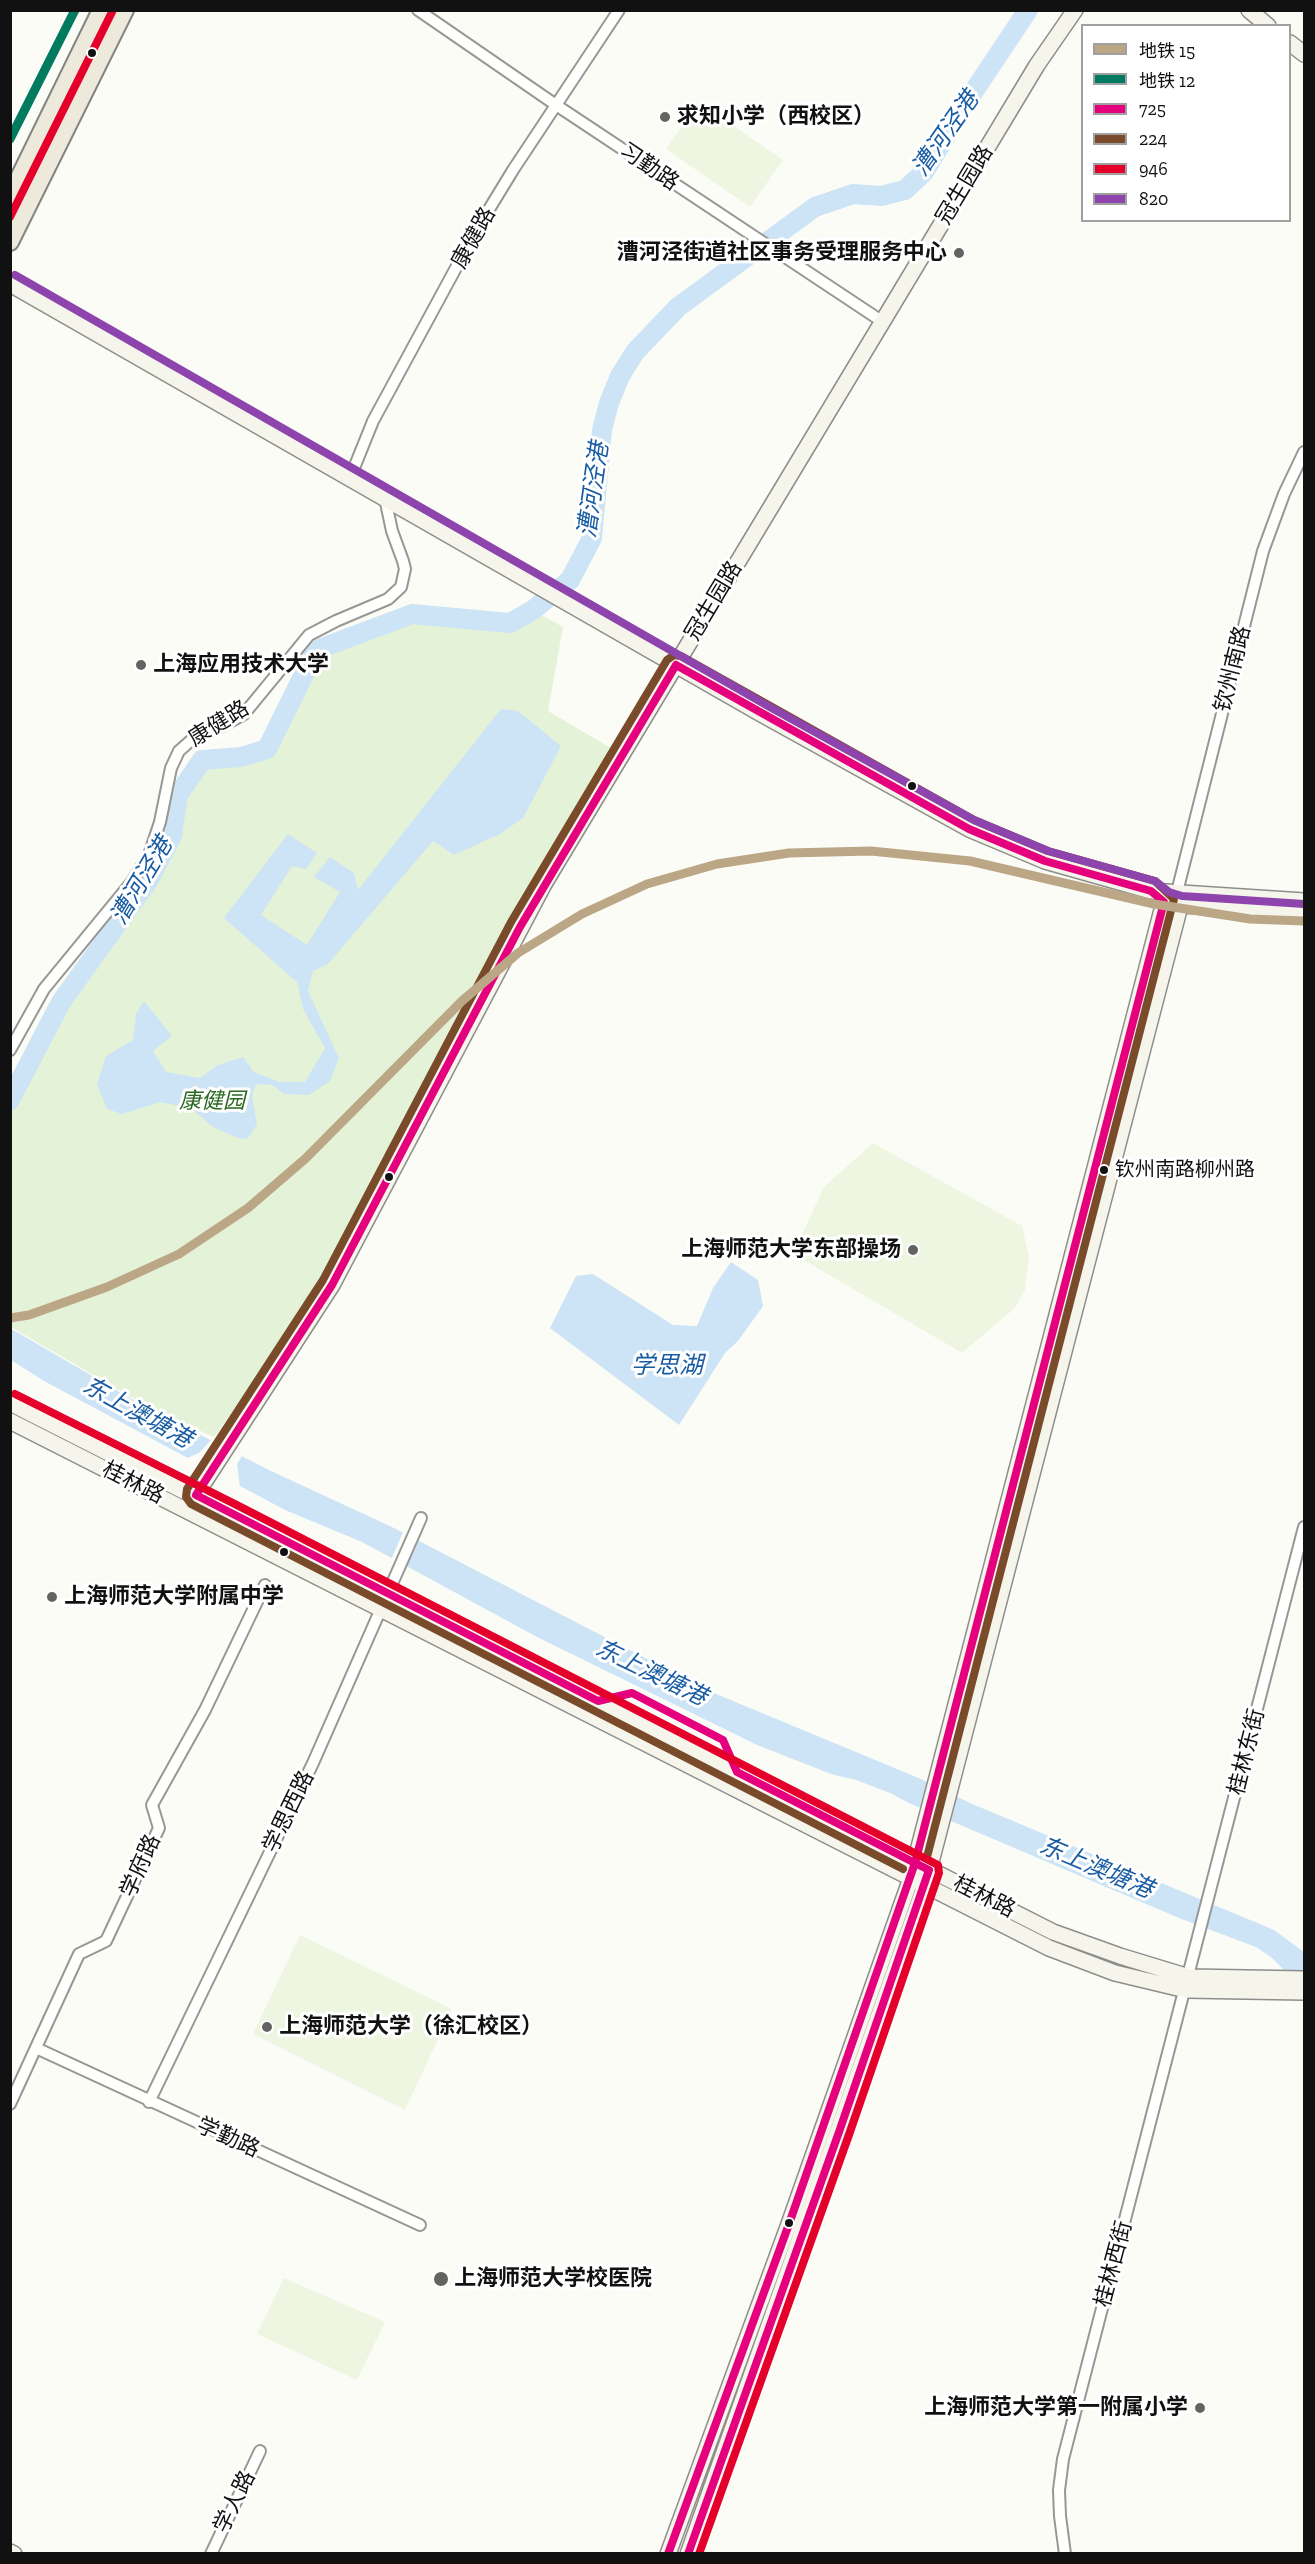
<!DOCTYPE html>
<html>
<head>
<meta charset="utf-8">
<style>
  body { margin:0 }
  #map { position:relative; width:1315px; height:2564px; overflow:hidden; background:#fcfcf7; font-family:"Zilla Slab","Noto Sans SC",serif }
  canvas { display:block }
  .frame { position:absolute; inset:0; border:12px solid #111; pointer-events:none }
  .legend { position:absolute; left:1081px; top:24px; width:210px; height:198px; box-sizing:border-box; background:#fff; border:2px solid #a0a0a0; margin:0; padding:8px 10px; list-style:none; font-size:18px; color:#111 }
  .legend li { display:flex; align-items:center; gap:12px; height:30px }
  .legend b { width:30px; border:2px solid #a0a0a0 }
</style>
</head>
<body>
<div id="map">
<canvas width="1315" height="2564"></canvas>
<div class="frame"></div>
<ul class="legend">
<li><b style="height:8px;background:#bba786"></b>地铁 15</li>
<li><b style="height:8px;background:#007b5f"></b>地铁 12</li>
<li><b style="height:8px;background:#e5007d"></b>725</li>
<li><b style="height:8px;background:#7a4b2a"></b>224</li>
<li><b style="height:8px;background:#e4002b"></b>946</li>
<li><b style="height:8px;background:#8e44ad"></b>820</li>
</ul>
</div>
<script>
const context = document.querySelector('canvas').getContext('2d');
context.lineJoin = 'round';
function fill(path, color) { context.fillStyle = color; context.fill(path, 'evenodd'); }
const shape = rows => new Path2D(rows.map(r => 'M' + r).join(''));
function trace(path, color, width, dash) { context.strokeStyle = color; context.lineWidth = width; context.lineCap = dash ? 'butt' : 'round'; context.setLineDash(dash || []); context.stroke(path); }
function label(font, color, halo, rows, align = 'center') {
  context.font = font + ' "Zilla Slab","Noto Sans SC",serif'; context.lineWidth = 6; context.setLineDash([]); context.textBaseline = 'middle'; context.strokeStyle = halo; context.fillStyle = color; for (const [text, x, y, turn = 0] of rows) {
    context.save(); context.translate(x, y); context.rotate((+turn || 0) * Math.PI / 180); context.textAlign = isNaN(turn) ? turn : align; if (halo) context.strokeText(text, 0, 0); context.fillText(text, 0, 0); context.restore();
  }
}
fill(shape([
  [533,610,563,627,548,711,611,748,420,1094,308,1305,214,1437,153,1410,11,1327,11,1100,61,1002,148,881,172,835,178,795,202,760,241,757,267,749,316,650,412,614,510,623]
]), '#e4f2d7');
fill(shape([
  [699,102,783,160,750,207,666,149],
  [873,1143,1022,1226,1029,1257,1025,1290,1015,1308,962,1353,802,1259,798,1243,824,1187],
  [300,1935,452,2009,405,2110,253,2034],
  [284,2278,385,2322,357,2380,257,2334]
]), '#eef6e1');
fill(shape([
  [501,709,518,711,561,746,523,818,500,834,454,855,433,841,328,964,313,971,308,991,339,1058,330,1081,309,1095,284,1094,272,1085,256,1084,252,1096,257,1124,248,1138,240,1139,213,1127,191,1108,160,1102,122,1114,107,1109,97,1084,106,1056,133,1040,136,1014,144,1001,172,1036,153,1051,166,1072,200,1078,218,1065,243,1057,254,1072,279,1082,305,1082,325,1048,303,1009,297,982,224,918,288,834,317,853,306,869,292,866,261,915,307,945,340,892,314,877,330,857,354,873,358,890],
  [731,1262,758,1280,763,1306,738,1341,725,1353,679,1425,550,1328,576,1276,593,1274,673,1325,697,1326,713,1288],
  [10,1328,142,1405,269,1470,394,1528,709,1691,921,1779,970,1803,1274,1930,1304,1952,1304,1990,1271,1957,1256,1947,1179,1918,911,1804,890,1793,856,1780,831,1774,757,1745,539,1638,362,1542,285,1510,44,1381,11,1360]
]), '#cde4f6');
fill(shape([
  [214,1437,244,1453,237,1464,240,1488,179,1457,187,1458,199,1453],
  [404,1530,420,1538,406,1568,391,1560]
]), '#fcfcf7');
trace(shape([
  [10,1100,61,1002,148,881,172,835,178,795,202,760,241,757,267,749,316,650,412,614,510,623,533,610,570,580,592,538,602,430,609,403,620,376,635,352,678,307,815,207,853,194,881,196,905,190,924,172,964,106,1028,10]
]), '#cde4f6', 20);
const street = shape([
  [418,10,556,105,883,322],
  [350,478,373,421,477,229,513,170,619,10],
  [1177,892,1263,551,1284,494,1304,452],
  [10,1050,44,989,131,883,149,855,160,822,171,768,179,751,196,736,222,726,244,714,309,635,336,621,388,599,401,587,405,569,403,561,392,531,385,498],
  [36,2048,420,2225],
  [149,2102,313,1763,421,1518],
  [10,2104,79,1954,106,1941,159,1828,152,1805,205,1710,265,1585],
  [211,2554,260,2451],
  [1065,2554,1060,2516,1059,2490,1063,2459,1304,1527]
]);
const secondary = shape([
  [1249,10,1268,26],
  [1290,43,1304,54],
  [10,284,763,715,969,829,1045,861,1151,891,1304,901],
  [1170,904,1304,914],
  [10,1403,1053,1932,1120,1956,1189,1977,1304,1979],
  [10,1421,1049,1948,1115,1973,1186,1990,1304,1992],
  [186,1510,332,1285,544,884,1037,65,1075,10],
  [10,2552,14,2554],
  [668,2554,789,2224,911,1878,1164,902,1177,892],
  [688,2554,925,1885,1180,906,1177,892]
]);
const primary = shape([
  [10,196,101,10],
  [10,242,125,10]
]);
trace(street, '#979795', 14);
trace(secondary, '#8d8d8b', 18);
trace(primary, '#848482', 20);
trace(street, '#fffffe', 10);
trace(secondary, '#f6f5ec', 15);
trace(primary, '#edeadc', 16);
trace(shape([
  [676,665,969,829,1045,861,1151,891,1164,902,915,1863,737,1772,723,1740,632,1693,598,1701,196,1495,332,1285,520,927,676,665],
  [668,2554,789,2224,915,1863],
  [688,2554,839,2132,929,1870,915,1863]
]), '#e5007d', 8);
trace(shape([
  [903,1869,191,1504,186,1497,187,1489,323,1280,511,922,667,660,674,655,681,656,974,820,1048,851,1155,881,1174,899,927,1857]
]), '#7a4b2a', 8);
trace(shape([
  [10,217,113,10],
  [15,1394,237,1505,938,1865,939,1873,849,2135,699,2554]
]), '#e4002b', 8);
trace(shape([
  [15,275,768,706,974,820,1048,851,1155,881,1169,892,1182,896,1304,904]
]), '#8e44ad', 8);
trace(shape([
  [10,1318,29,1315,107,1287,179,1254,248,1208,305,1159,462,1001,518,953,582,914,647,884,717,864,789,853,871,851,970,861,1154,904,1250,919,1304,921]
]), '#bba786', 9);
trace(shape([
  [10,139,75,10]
]), '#007b5f', 9);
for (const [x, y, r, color] of [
  [92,53,5,"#111"],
  [665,117,6,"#636362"],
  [959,253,6,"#636362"],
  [141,665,6,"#636362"],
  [912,786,5,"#111"],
  [1104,1170,5,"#111"],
  [389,1177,5,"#111"],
  [913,1250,6,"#636362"],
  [284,1552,5,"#111"],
  [52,1597,6,"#636362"],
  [267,2027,6,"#636362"],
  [789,2223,5,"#111"],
  [441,2279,8,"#636362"],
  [1200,2408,6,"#636362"]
]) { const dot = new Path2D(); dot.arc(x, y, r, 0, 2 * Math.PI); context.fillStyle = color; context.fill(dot); trace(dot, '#fff', 2); }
label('20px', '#111', '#fff', [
  ["钦州南路柳州路",1115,1170]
], 'left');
label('bold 22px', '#111', '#fff', [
  ["求知小学（西校区）",677,117],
  ["漕河泾街道社区事务受理服务中心",947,253,"right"],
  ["上海应用技术大学",153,665],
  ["上海师范大学东部操场",901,1250,"right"],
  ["上海师范大学附属中学",64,1597],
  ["上海师范大学（徐汇校区）",279,2027],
  ["上海师范大学校医院",454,2279],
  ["上海师范大学第一附属小学",1188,2408,"right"]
], 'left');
label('22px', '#111', '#fff', [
  ["习勤路",649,167,34],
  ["冠生园路",965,185,-59],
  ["康健路",474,238,-61],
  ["冠生园路",714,601,-59],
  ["钦州南路",1233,669,-76],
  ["康健路",219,724,-32],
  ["桂林路",133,1483,27],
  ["桂林东街",1247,1752,-76],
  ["学思西路",289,1812,-64],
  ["学府路",141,1866,-66],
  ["桂林路",984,1897,27],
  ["学勤路",228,2138,24],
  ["桂林西街",1114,2264,-75],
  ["学人路",235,2502,-64]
]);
label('italic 22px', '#2a6920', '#fff', [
  ["康健园",212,1102]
]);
label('italic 24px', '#195ca3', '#fff', [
  ["漕河泾港",946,134,-55],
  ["漕河泾港",594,490,-82],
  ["漕河泾港",142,881,-59],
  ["学思湖",667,1366],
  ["东上澳塘港",137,1413,29],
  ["东上澳塘港",651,1673,26],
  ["东上澳塘港",1096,1868,23]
]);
</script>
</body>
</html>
